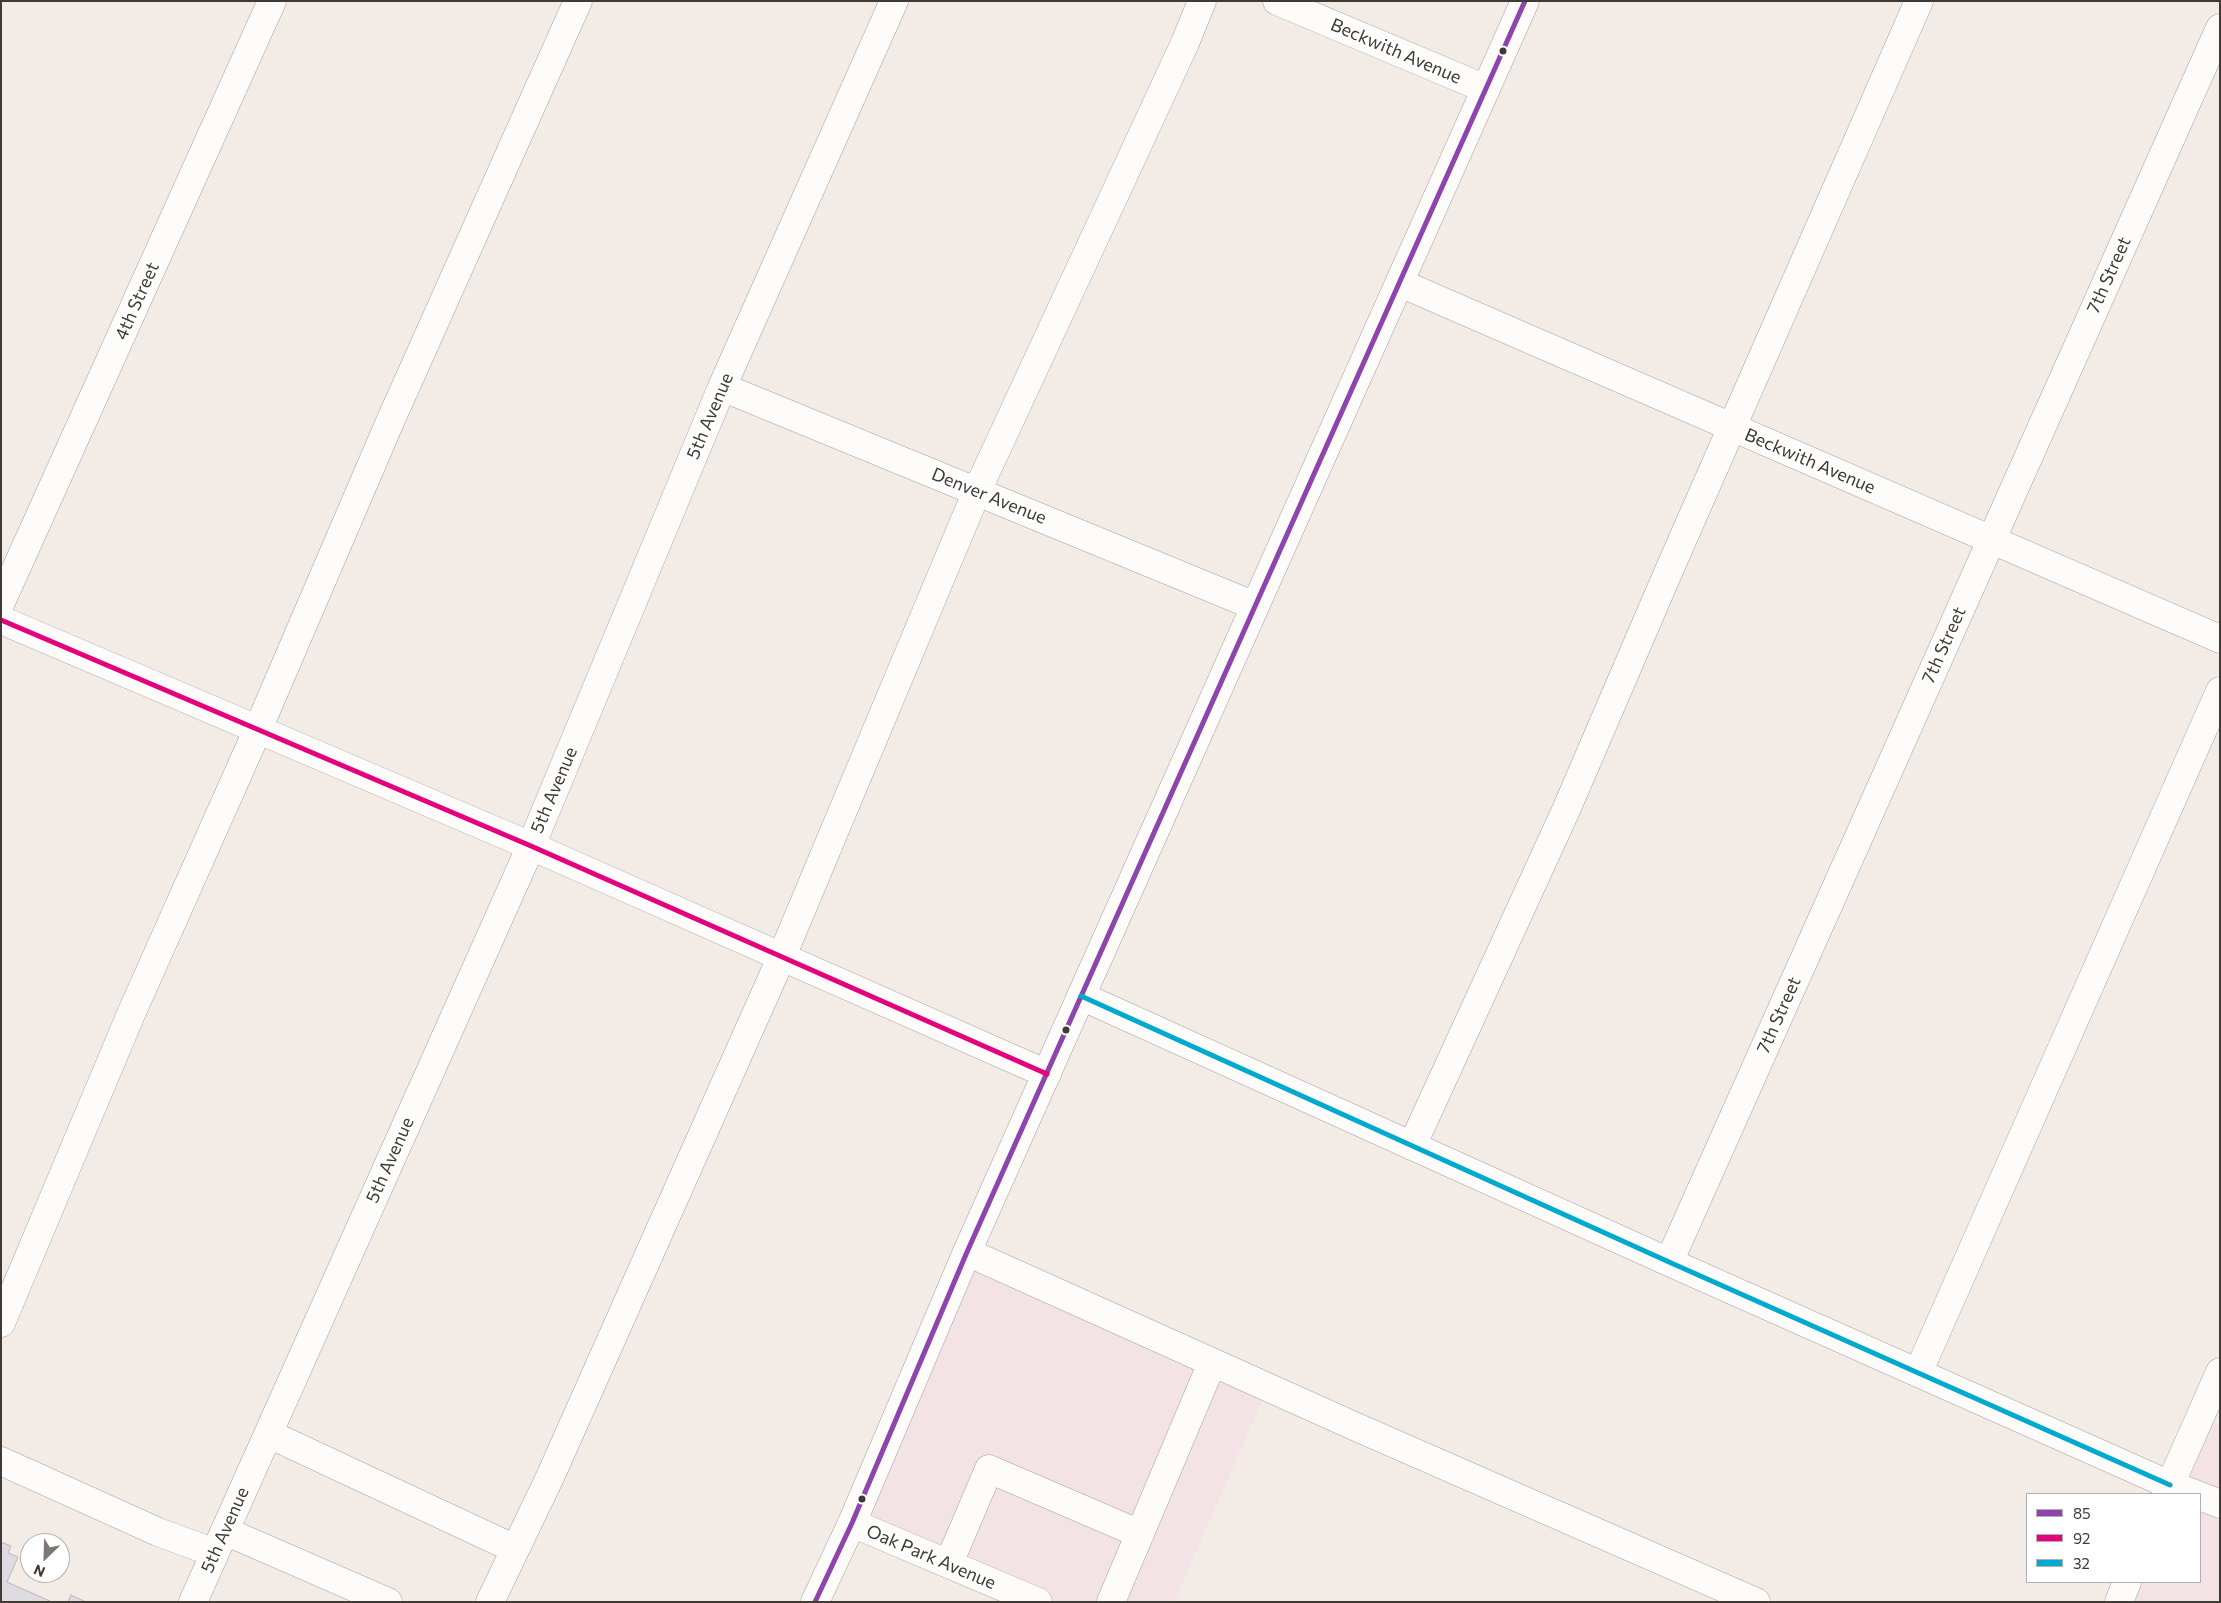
<!DOCTYPE html>
<html>
<head>
<meta charset="utf-8">
<style>
  body { margin:0 }
  #map { position:relative; width:2221px; height:1603px; overflow:hidden; background:#f3ebe6; font-family:Commissioner,sans-serif }
  canvas { display:block }
  .frame { position:absolute; inset:0; border:2px solid #3f3a36; pointer-events:none }
  .legend { position:absolute; left:2026px; top:1493px; width:175px; height:90px; box-sizing:border-box; background:#fff; border:1px solid #b2b0af; margin:0; padding:6px 9px; list-style:none; font-size:15px; color:#3f3a36 }
  .legend li { display:flex; align-items:center; gap:10px; height:25px }
  .legend b { width:25px; border:1px solid #b2b0af }
  .north { position:absolute; left:20px; top:1533px; width:50px; height:50px; box-sizing:border-box; background:#fff; border:1px solid #b2b0af; border-radius:50%; rotate:204deg; font-size:14px; font-weight:700; line-height:20px; text-align:center; color:#3f3a36 }
  .north::after { content:''; display:block; margin:auto; width:18px; height:22px; background:#7e7874; clip-path:polygon(50% 0,100% 100%,50% 72%,0 100%) }
</style>
</head>
<body>
<div id="map">
<canvas width="2221" height="1603"></canvas>
<div class="frame"></div>
<ul class="legend">
<li><b style="height:6px;background:#8e44ad"></b>85</li>
<li><b style="height:6px;background:#e5007d"></b>92</li>
<li><b style="height:6px;background:#00a9ce"></b>32</li>
</ul>
<div class="north">N</div>
</div>
<script>
const context = document.querySelector('canvas').getContext('2d');
context.lineJoin = 'round';
function fill(path, color) { context.fillStyle = color; context.fill(path, 'evenodd'); }
const shape = rows => new Path2D(rows.map(r => 'M' + r).join(''));
function trace(path, color, width, dash) { context.strokeStyle = color; context.lineWidth = width; context.lineCap = dash ? 'butt' : 'round'; context.setLineDash(dash || []); context.stroke(path); }
function label(font, color, halo, rows, align = 'center') {
  context.font = font + ' Commissioner,sans-serif'; context.lineWidth = 5; context.setLineDash([]); context.textBaseline = 'middle'; context.strokeStyle = halo; context.fillStyle = color; for (const [text, x, y, turn = 0] of rows) {
    context.save(); context.translate(x, y); context.rotate((+turn || 0) * Math.PI / 180); context.textAlign = isNaN(turn) ? turn : align; if (halo) context.strokeText(text, 0, 0); context.fillText(text, 0, 0); context.restore();
  }
}
fill(shape([
  [967,1252,1268,1387,1174,1602,1038,1602,852,1524],
  [2200,1416,2220,1425,2220,1602,2119,1602,2127,1582,2200,1582,2200,1494,2166,1494]
]), '#f4e3e6');
const building = shape([
  [1,1542,11,1546,8,1553,18,1557,7,1582,52,1602,1,1602,1,1542],
  [71,1595,86,1602,68,1602,71,1595]
]);
fill(building, '#dedbe3');
trace(building, '#bbb8b8', 1);
const minor = shape([
  [1277,1,1486,89],
  [1400,283,2220,639],
  [722,387,1255,606],
  [1,602,272,1],
  [1,620,531,846,1047,1074],
  [1081,996,1669,1262,2170,1485,2195,1494],
  [1412,1146,1566,810,1667,575,1919,1],
  [967,1252,1354,1426,1756,1602],
  [1669,1262,2220,28],
  [1,1323,131,1014,258,729,389,424,578,1],
  [1918,1373,2220,691],
  [269,1434,515,1549],
  [1,1461,158,1532,215,1553],
  [2166,1494,2220,1372],
  [2200,1496,2220,1504],
  [852,1523,1038,1602],
  [225,1531,388,1602],
  [949,1563,989,1469,1140,1534],
  [193,1602,531,846,722,387,894,1],
  [490,1602,550,1477,782,956,977,491,1185,43,1202,1],
  [1111,1602,1212,1363],
  [2119,1602,2127,1582]
]);
const major = shape([
  [815,1602,852,1523,967,1252,1525,1]
]);
trace(minor, '#a7a09d', 29);
trace(major, '#a7a09d', 29);
trace(minor, '#fdfcfb', 28);
trace(major, '#fdfcfb', 28);
trace(shape([
  [815,1602,852,1523,967,1252,1525,1]
]), '#8e44ad', 5);
trace(shape([
  [1,620,531,846,1047,1074]
]), '#e5007d', 5);
trace(shape([
  [1081,996,1669,1262,2170,1485]
]), '#00a9ce', 5);
for (const [x, y, r, color] of [
  [1503,51,4.5,"#3f3a36"],
  [1066,1030,4.5,"#3f3a36"],
  [862,1499,4.5,"#3f3a36"]
]) { const dot = new Path2D(); dot.arc(x, y, r, 0, 2 * Math.PI); context.fillStyle = color; context.fill(dot); trace(dot, '#fff', 2); }
label('18px', '#3f3a36', '#fff', [
  ["Beckwith Avenue",1396,51,23],
  ["7th Street",2109,275,-66],
  ["4th Street",137,301,-66],
  ["5th Avenue",710,416,-67],
  ["Beckwith Avenue",1810,461,23],
  ["Denver Avenue",989,496,22],
  ["7th Street",1944,645,-66],
  ["5th Avenue",554,790,-67],
  ["7th Street",1779,1015,-66],
  ["5th Avenue",390,1160,-66],
  ["5th Avenue",225,1530,-66],
  ["Oak Park Avenue",931,1557,23]
]);
</script>
</body>
</html>
